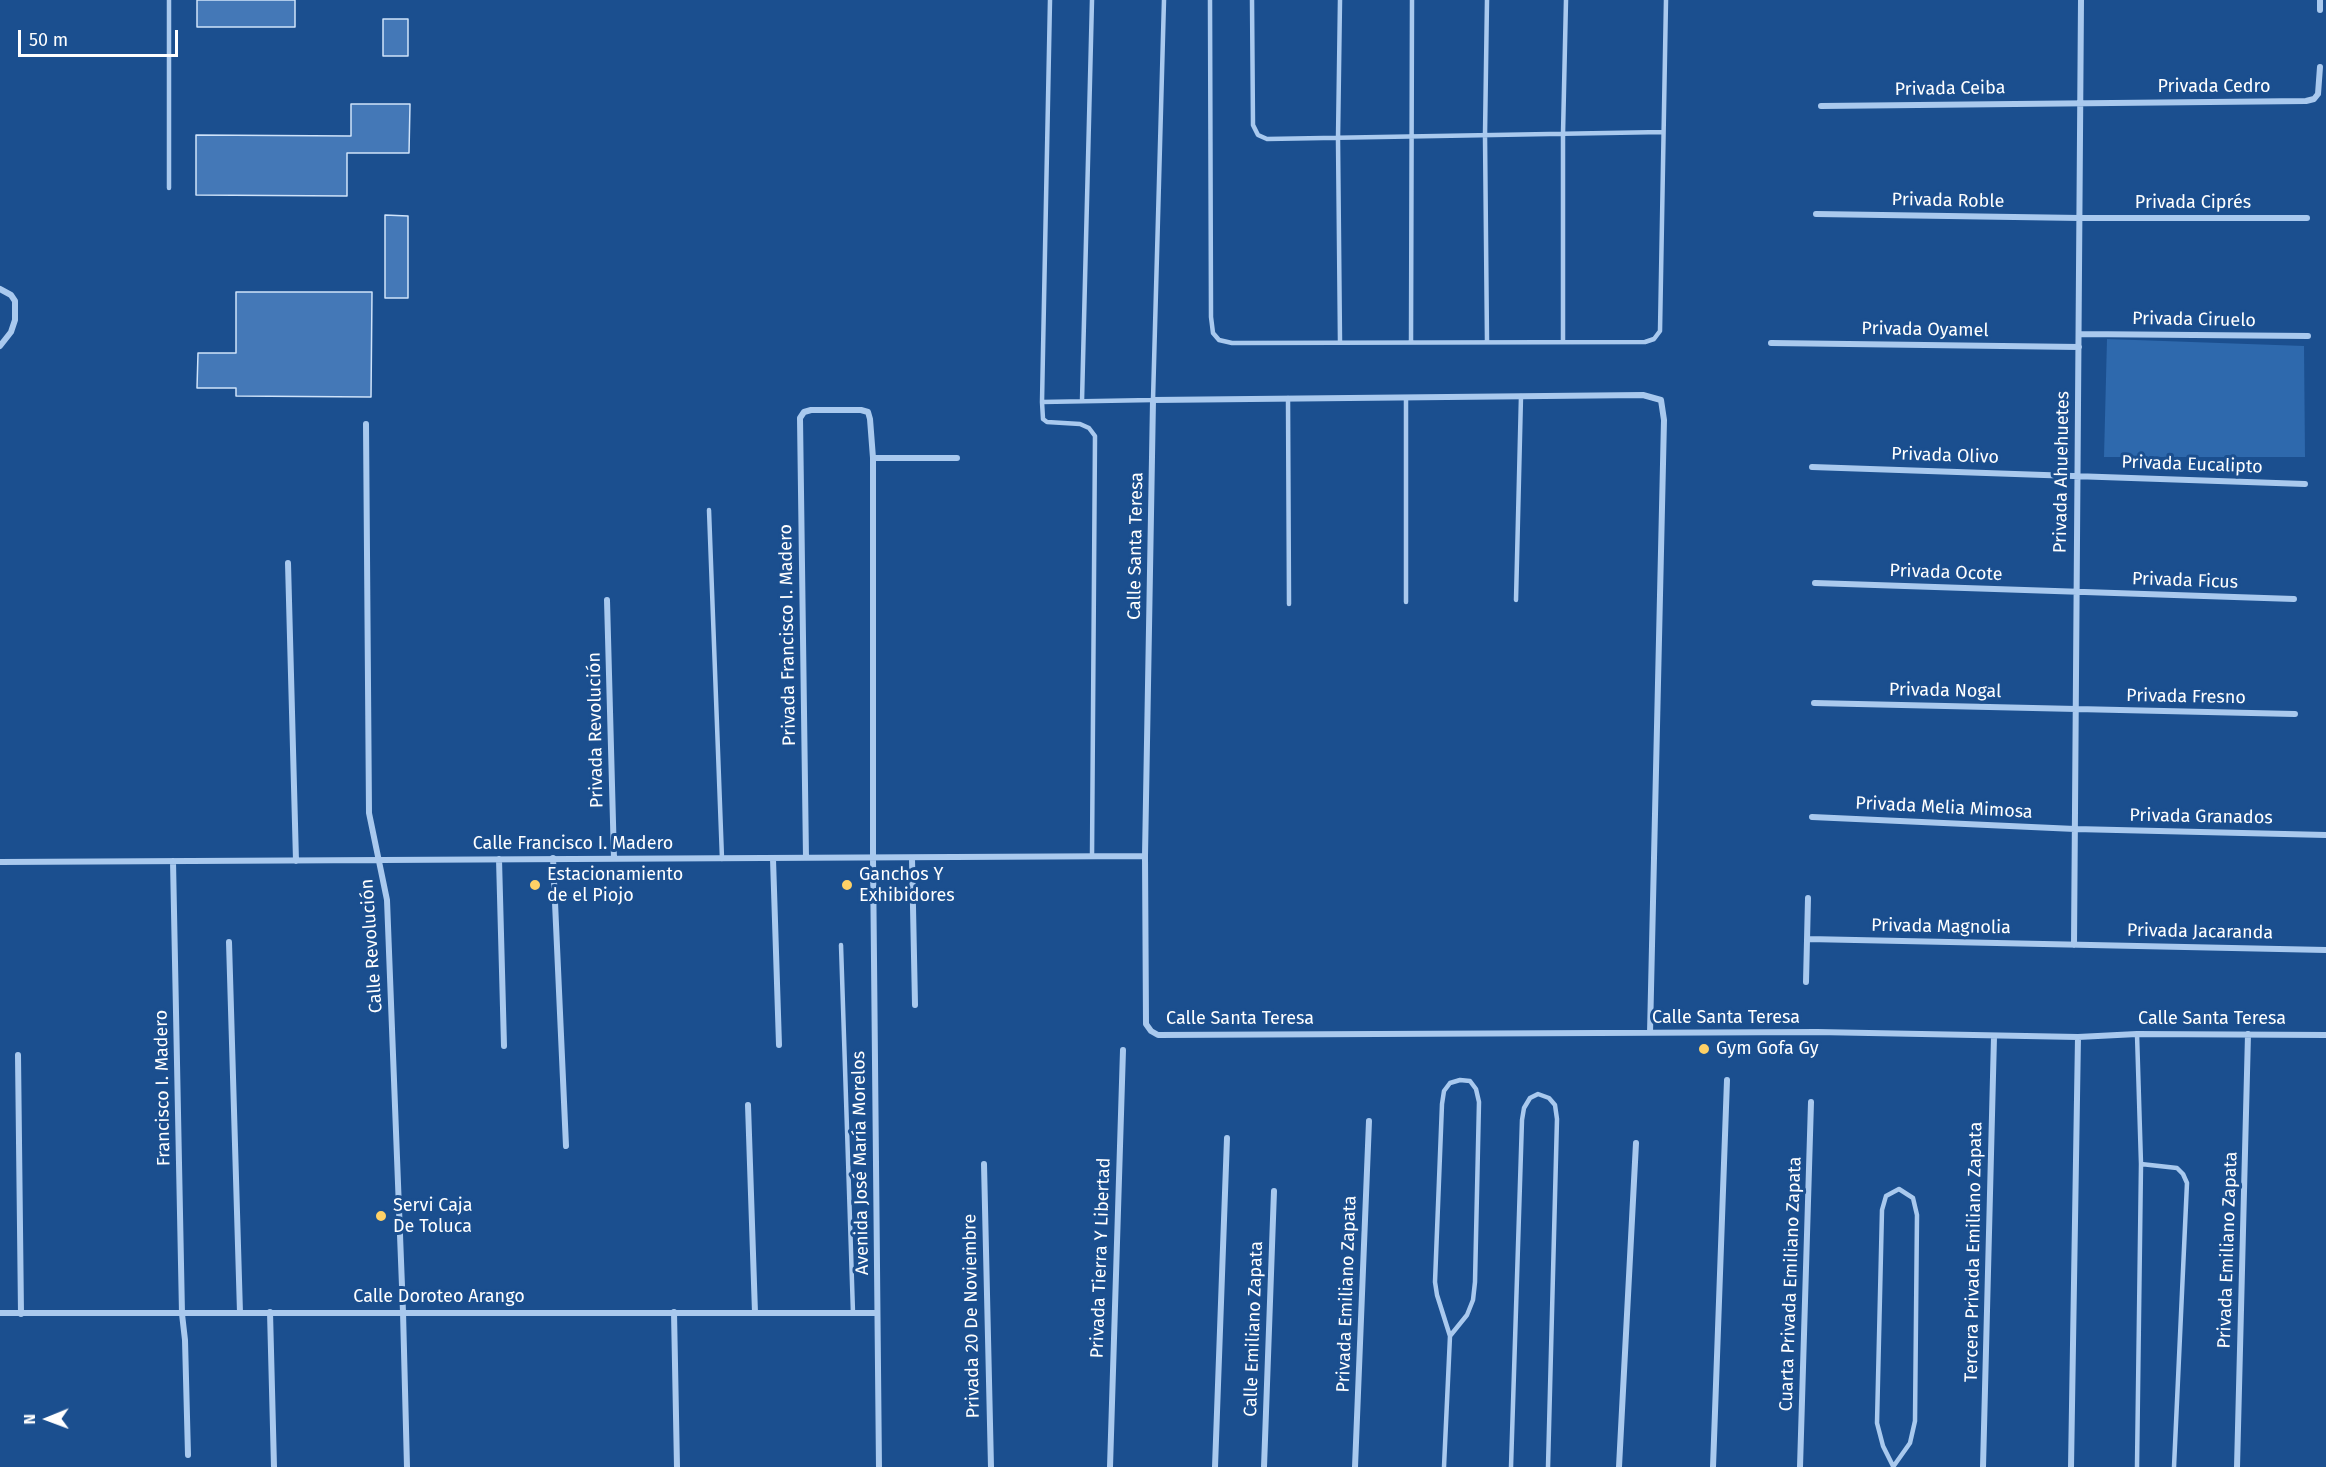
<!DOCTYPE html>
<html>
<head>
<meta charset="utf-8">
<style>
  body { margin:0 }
  #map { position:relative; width:2326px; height:1467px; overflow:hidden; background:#1b4f8f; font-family:"Fira Sans",sans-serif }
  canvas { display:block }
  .north { position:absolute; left:18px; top:1389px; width:60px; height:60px; -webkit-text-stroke:4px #1b4f8f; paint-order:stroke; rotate:269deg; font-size:16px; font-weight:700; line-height:24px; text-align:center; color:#fff }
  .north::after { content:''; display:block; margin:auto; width:21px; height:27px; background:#fff; clip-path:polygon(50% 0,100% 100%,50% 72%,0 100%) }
  .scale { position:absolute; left:18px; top:30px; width:160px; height:27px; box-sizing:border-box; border:3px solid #fff; border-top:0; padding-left:8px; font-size:18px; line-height:21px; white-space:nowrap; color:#fff; -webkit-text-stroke:4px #1b4f8f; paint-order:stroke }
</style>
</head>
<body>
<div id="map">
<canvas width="2326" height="1467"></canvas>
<div class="north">N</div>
<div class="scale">50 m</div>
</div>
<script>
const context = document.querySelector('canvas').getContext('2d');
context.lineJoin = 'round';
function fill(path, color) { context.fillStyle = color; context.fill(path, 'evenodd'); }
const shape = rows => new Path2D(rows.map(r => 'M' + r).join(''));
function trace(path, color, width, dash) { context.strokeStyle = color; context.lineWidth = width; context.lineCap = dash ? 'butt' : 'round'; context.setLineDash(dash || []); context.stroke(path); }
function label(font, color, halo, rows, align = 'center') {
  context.font = font + ' "Fira Sans",sans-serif'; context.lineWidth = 6; context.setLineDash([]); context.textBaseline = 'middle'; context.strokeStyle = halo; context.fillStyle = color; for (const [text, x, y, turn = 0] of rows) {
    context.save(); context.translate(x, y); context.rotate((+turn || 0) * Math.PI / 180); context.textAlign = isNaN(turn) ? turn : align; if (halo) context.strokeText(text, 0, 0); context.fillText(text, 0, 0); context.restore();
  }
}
fill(shape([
  [2107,339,2304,346,2305,457,2104,457]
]), '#2e69ad');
const building = shape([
  [197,0,295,0,295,27,197,27,197,0],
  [383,19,408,19,408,56,383,56,383,19],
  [351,104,410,104,409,153,347,153,347,196,196,195,196,135,351,136,351,104],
  [385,215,408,216,408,298,385,298,385,215],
  [236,292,372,292,371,397,236,396,236,388,197,388,198,353,236,353,236,292]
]);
fill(building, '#4478b7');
trace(building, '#cfe3fa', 1.5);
trace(shape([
  [169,0,169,188],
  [1050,0,1042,402,1153,400,1164,0],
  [1210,0,1211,317,1213,333,1219,340,1232,343,1645,342,1654,339,1660,331,1666,0],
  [1252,0,1253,125,1258,135,1267,139,1663,132],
  [1340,0,1338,139,1340,342],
  [1563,341,1563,134,1566,0],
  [1411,342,1412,0],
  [1487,342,1485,135,1487,0],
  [1288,398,1289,604],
  [1406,398,1406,602],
  [1082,401,1092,0],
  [1042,402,1043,419,1047,422,1080,424,1089,428,1095,436,1092,856],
  [709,510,722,859],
  [1516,600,1521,396],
  [841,945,853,1313],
  [2137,1034,2141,1164,2137,1467],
  [2141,1164,2177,1168,2183,1174,2187,1183,2174,1467],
  [1444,1467,1450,1336,1437,1295,1435,1282,1442,1104,1444,1091,1450,1083,1460,1080,1470,1081,1476,1089,1479,1102,1475,1282,1473,1300,1467,1315,1450,1336],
  [1511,1467,1522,1120,1524,1108,1530,1098,1538,1094,1549,1098,1555,1105,1557,1119,1548,1467],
  [1893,1467,1910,1443,1915,1421,1917,1215,1913,1198,1899,1189,1886,1196,1882,1210,1877,1423,1883,1446,1893,1466]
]), '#a9c9ee', 4.5);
trace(shape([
  [2320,0,2320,10],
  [1821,106,2306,101,2314,99,2318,94,2320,67],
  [1816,214,2080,218,2307,218],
  [0,289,11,295,15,301,15,320,11,332,0,346],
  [2079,334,2308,336],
  [1771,343,2079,347],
  [366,424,369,813,387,900,403,1312,407,1467],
  [873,458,957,458],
  [1812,467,2305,484],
  [288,563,296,861],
  [1815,583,2294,599],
  [607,600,614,859],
  [1814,703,2295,714],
  [1812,817,2075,829,2326,835],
  [553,858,566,1146],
  [806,858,800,418,804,412,811,410,861,410,868,412,870,419,873,458,873,858,879,1467],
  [912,858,915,1005],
  [499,859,504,1046],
  [773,859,779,1045],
  [173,861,182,1314,185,1340,188,1455],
  [0,862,1145,856],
  [1808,939,2326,950],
  [229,942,240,1313],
  [2074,945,2081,0],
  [1806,982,1808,898],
  [1650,1033,1664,420,1661,400,1643,395,1153,400,1145,856,1146,1024,1151,1031,1158,1035,1817,1032,2078,1037,2137,1034,2326,1035],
  [18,1055,21,1314],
  [748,1105,755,1313],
  [984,1164,991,1467],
  [270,1312,274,1467],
  [674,1312,677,1467],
  [0,1313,877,1313],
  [1110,1467,1123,1050],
  [1215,1467,1227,1138],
  [1264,1467,1274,1191],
  [1355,1467,1369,1121],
  [1619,1467,1636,1143],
  [1713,1467,1727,1080],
  [1800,1467,1811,1102],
  [1983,1467,1994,1037],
  [2071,1467,2078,1037],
  [2237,1467,2248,1034]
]), '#a9c9ee', 6);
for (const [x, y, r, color] of [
  [535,885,6,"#ffd166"],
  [847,885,6,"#ffd166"],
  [1704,1049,6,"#ffd166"],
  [381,1216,6,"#ffd166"]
]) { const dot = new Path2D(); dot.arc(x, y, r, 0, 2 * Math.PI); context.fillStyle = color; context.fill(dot); trace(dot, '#1b4f8f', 2); }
label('18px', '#fff', '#1b4f8f', [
  ["Privada Cedro",2214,87],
  ["Privada Ceiba",1950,89,-1],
  ["Privada Roble",1948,201,1],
  ["Privada Ciprés",2193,203],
  ["Privada Ciruelo",2194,320,1],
  ["Privada Oyamel",1925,330,1],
  ["Privada Olivo",1945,456,2],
  ["Privada Eucalipto",2192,465,2],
  ["Privada Ahuehuetes",2062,472,-89],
  ["Calle Santa Teresa",1136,546,-89],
  ["Privada Ocote",1946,573,2],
  ["Privada Ficus",2185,581,2],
  ["Privada Francisco I. Madero",788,635,-91],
  ["Privada Nogal",1945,691,1],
  ["Privada Fresno",2186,697,1],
  ["Privada Revolución",596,730,-91],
  ["Privada Melia Mimosa",1944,808,3],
  ["Privada Granados",2201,817,1],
  ["Calle Francisco I. Madero",573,844],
  ["Privada Magnolia",1941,927,1],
  ["Privada Jacaranda",2200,932,1],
  ["Calle Revolución",372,946,-94],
  ["Calle Santa Teresa",1726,1018],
  ["Calle Santa Teresa",1240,1019],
  ["Calle Santa Teresa",2212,1019],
  ["Francisco I. Madero",163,1088,-91],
  ["Avenida José María Morelos",861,1163,-91],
  ["Privada Emiliano Zapata",2228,1250,-88],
  ["Tercera Privada Emiliano Zapata",1974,1252,-89],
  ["Privada Tierra Y Libertad",1101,1258,-88],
  ["Cuarta Privada Emiliano Zapata",1791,1284,-88],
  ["Privada Emiliano Zapata",1347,1294,-88],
  ["Calle Doroteo Arango",439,1297],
  ["Privada 20 De Noviembre",972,1316,-91],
  ["Calle Emiliano Zapata",1254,1329,-88]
]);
label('18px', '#fff', '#1b4f8f', [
  ["Estacionamiento",547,875],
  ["de el Piojo",547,896],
  ["Ganchos Y",859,875],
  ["Exhibidores",859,896],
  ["Gym Gofa Gy",1716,1049],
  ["Servi Caja",393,1206],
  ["De Toluca",393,1227]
], 'left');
</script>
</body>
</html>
